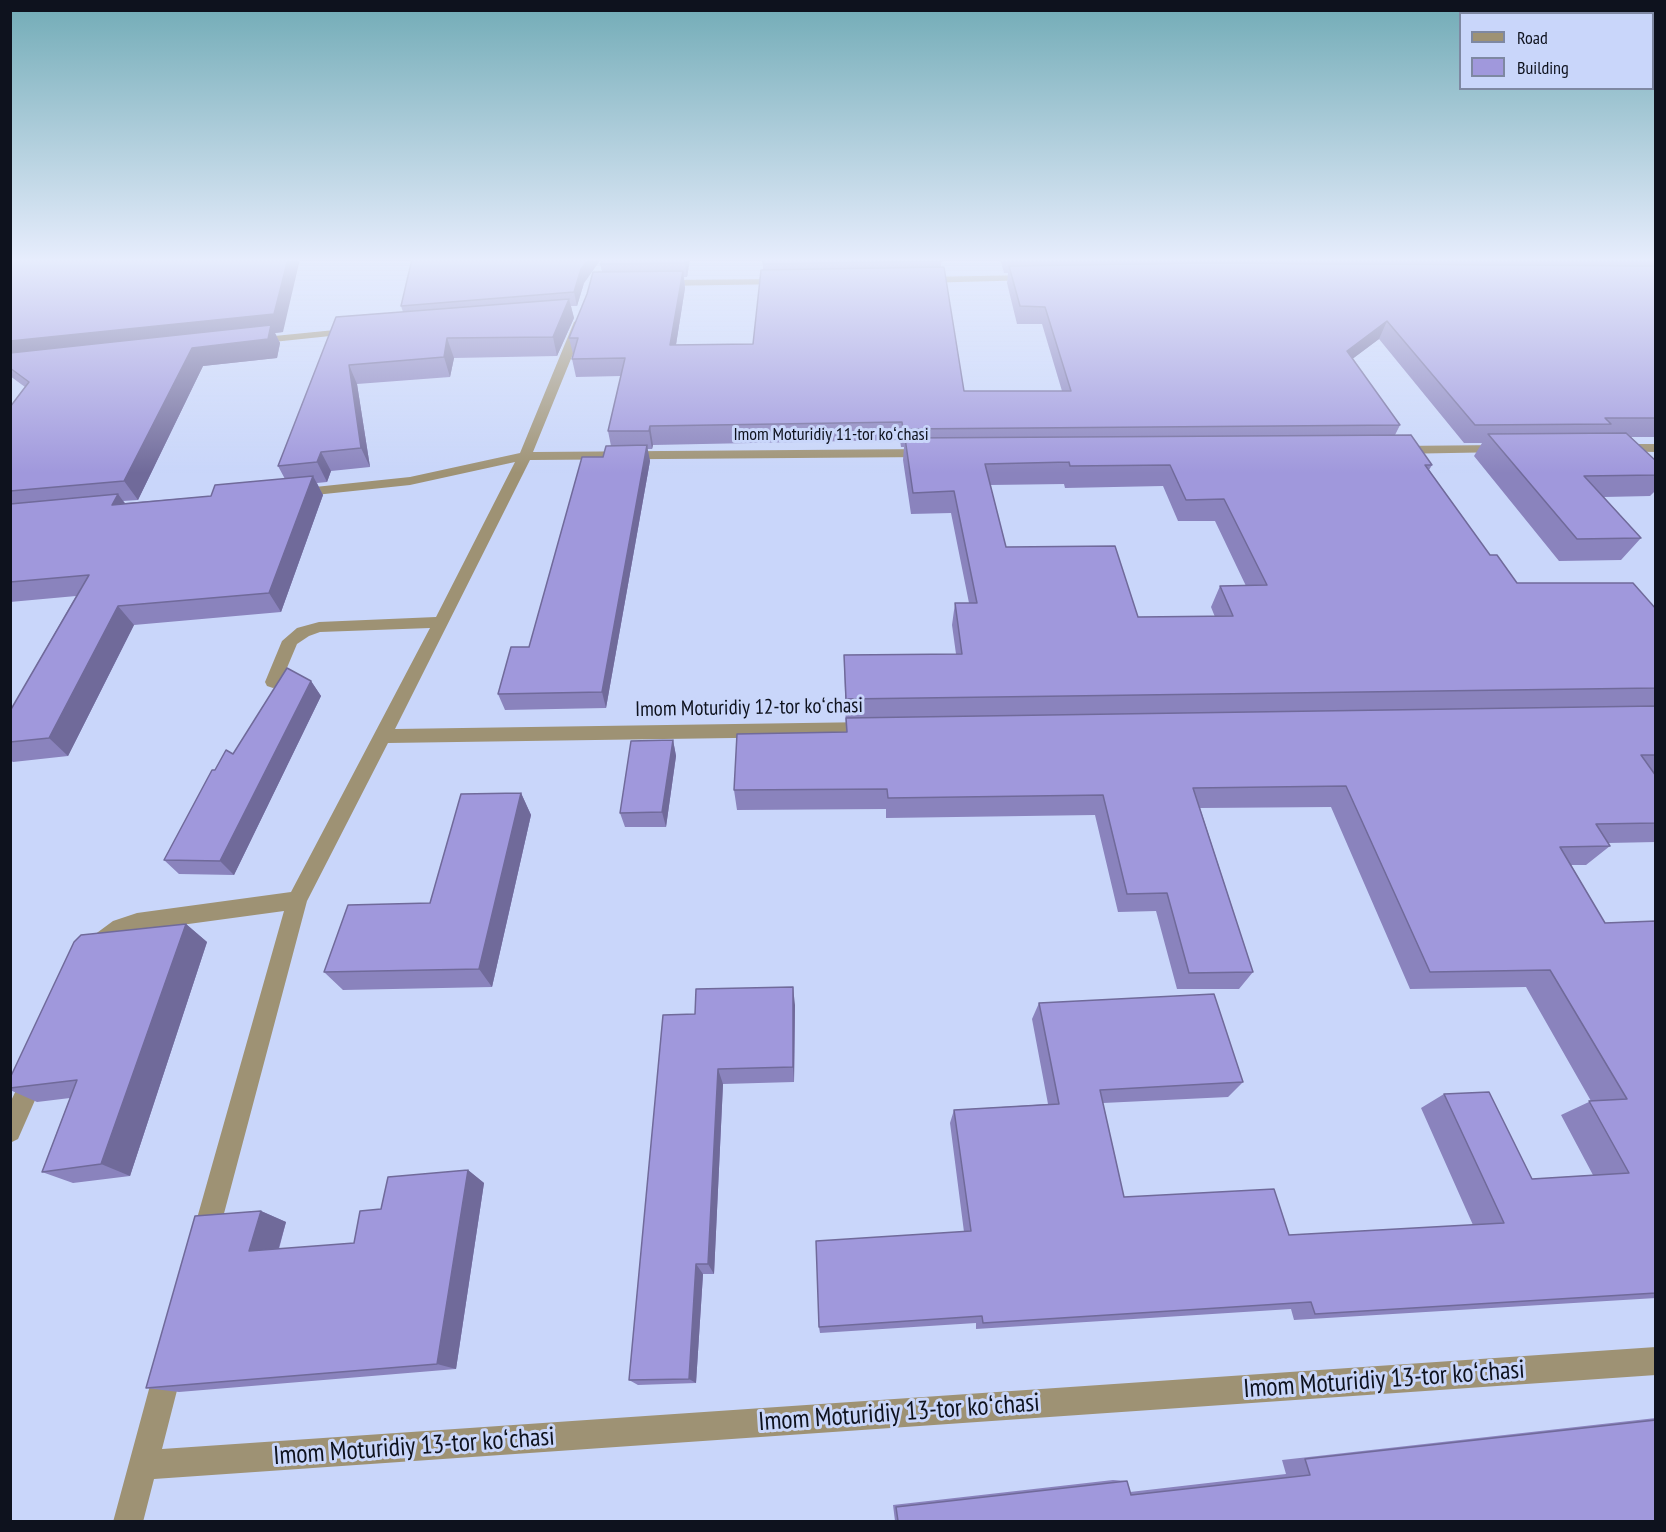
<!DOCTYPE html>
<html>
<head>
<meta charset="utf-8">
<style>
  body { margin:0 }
  #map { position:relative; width:1666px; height:1532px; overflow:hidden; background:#c9d6fa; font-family:"PT Sans Narrow",sans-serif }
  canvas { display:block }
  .frame { position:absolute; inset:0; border:12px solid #0e121e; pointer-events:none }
  .legend { position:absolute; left:1459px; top:12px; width:195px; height:78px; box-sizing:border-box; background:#c9d6fa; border:2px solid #7e88a2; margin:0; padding:8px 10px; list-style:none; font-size:18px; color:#0e121e }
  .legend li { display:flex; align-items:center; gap:12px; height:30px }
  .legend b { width:30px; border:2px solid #7e88a2 }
</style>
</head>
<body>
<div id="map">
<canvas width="1666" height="1532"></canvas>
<div class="frame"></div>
<ul class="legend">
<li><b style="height:8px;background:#9e9274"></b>Road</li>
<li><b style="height:16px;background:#a098dc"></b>Building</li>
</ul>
</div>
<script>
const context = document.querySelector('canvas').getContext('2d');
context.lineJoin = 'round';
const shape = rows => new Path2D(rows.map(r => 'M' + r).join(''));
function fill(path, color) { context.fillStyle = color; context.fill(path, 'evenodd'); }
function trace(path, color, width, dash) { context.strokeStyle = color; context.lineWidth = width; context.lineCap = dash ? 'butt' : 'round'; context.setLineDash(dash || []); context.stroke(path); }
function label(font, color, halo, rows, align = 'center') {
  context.font = font + ' "PT Sans Narrow",sans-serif'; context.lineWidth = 6; context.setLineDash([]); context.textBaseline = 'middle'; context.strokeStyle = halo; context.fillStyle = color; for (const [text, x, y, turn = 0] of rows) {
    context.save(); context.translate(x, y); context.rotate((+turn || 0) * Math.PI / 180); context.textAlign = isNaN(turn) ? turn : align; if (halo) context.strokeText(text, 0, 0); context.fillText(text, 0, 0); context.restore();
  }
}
fill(shape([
  [1030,275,1034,276,1034,280,922,283,917,280,922,277,1030,275],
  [784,279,788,280,788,284,661,286,656,283,661,280,784,279],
  [580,319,586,322,533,452,928,449,935,453,928,457,530,460,395,729,871,722,877,724,880,729,877,734,871,736,388,743,307,901,218,1236,214,1245,205,1249,196,1245,192,1236,284,911,137,931,127,935,97,954,90,952,87,945,90,938,113,921,137,913,291,892,430,628,320,632,309,636,297,644,281,682,279,686,273,688,267,686,265,682,282,641,297,628,319,622,436,617,515,462,410,485,296,497,289,493,296,489,410,477,520,453,574,322,580,319],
  [355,328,359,329,359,333,254,344,248,341,254,338,355,328],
  [1618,444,1656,444,1656,452,1613,451,1611,448,1613,445,1618,444],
  [1501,445,1506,446,1508,449,1506,452,1396,454,1389,450,1396,446,1501,445],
  [35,1064,43,1067,46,1075,18,1139,10,1143,10,1103,27,1067,35,1064],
  [1656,1347,1656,1375,154,1479,143,1522,113,1522,155,1367,159,1357,169,1353,179,1357,183,1367,162,1449,1656,1347]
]), '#9e9274');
fill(shape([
  [10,259,283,332,275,333,280,343,277,358,203,366,138,500,123,501,125,503,211,496,285,479,278,466,336,317,403,312,401,306,412,259,601,259,584,283,577,306,571,306,574,318,557,356,454,358,450,377,357,384,370,467,331,471,327,482,317,483,323,495,281,612,134,625,68,756,13,762,10,760,10,711,76,596,10,602,10,407,25,387,10,376],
  [604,259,690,259,687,277,684,277,685,288,676,345,753,344,763,270,763,264,942,261,941,267,964,391,1062,391,1042,324,1017,324,1007,283,1008,273,1004,273,1000,259,1656,259,1656,437,1631,437,1656,461,1656,490,1650,496,1604,497,1641,538,1621,560,1559,561,1474,456,1482,443,1464,443,1379,339,1352,359,1400,425,1395,435,1432,465,1429,470,1490,555,1517,583,1656,609,1656,842,1608,843,1610,846,1586,865,1571,865,1605,923,1656,921,1656,1298,1294,1320,1291,1309,976,1329,976,1323,820,1333,819,1327,964,1232,950,1123,954,1110,1048,1104,1032,1019,1039,1003,1243,1082,1228,1097,1103,1103,1124,1197,1289,1235,1473,1225,1421,1108,1444,1094,1532,1179,1593,1175,1561,1115,1591,1101,1526,987,1410,989,1331,807,1200,808,1253,972,1239,989,1177,989,1156,911,1118,912,1095,815,886,818,886,809,737,810,734,790,846,733,844,655,956,654,952,625,955,603,969,603,951,513,911,514,903,460,904,447,901,447,900,440,653,445,652,449,647,449,650,461,606,708,505,710,498,694,529,647,603,457,611,446,608,431,621,376,576,377,572,359,573,354,569,338,602,272,600,264],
  [1064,484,1065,488,1163,486,1178,521,1215,521,1246,586,1220,586,1211,607,1215,617,1138,617,1006,547,990,485],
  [311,681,321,696,234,875,179,874,164,860,215,770],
  [673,740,676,756,666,827,625,827,620,813],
  [521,793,531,815,492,987,343,990,324,972,430,903],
  [186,924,207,942,130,1176,73,1183,42,1172,70,1098,37,1102,10,1090,10,1078],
  [795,1005,794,1082,723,1084,714,1274,703,1274,696,1383,638,1385,629,1380,695,1014],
  [468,1170,484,1183,456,1369,179,1392,146,1388,261,1211,286,1222,279,1249,354,1243,381,1209],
  [1656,1418,1656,1521,895,1521,893,1505,1113,1480,1127,1481,1130,1492,1286,1474,1282,1460]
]), '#8a83bd');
fill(shape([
  [288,259,300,259,283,332,275,333,280,343,277,358,203,366,138,500,124,481,10,361,10,341],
  [589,259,601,259,584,283,577,306,574,292,581,269],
  [686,259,690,259,687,277,685,263],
  [683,271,685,288,673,363,670,345],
  [569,299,574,318,557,356,553,337],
  [1387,321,1379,339,1339,369,1347,351],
  [447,338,454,358,450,377,444,357],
  [349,365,357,384,370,467,361,448],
  [650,426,653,445,652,449,649,431],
  [647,445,650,461,606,708,602,692],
  [321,452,331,471,327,482,317,462],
  [313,476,323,495,281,612,269,593],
  [118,494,132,513,112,505],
  [118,606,134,625,68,756,49,738],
  [311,681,321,696,234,875,220,861],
  [673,740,676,756,666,827,662,812],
  [521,793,531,815,492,987,479,969],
  [186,924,207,942,130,1176,101,1164],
  [793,987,795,1005,794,1082,793,1067],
  [718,1069,723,1084,714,1274,708,1264],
  [468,1170,484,1183,456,1369,437,1364],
  [261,1211,286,1222,275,1261,249,1251],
  [696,1264,703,1274,696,1383,689,1379]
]), '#706a9a');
const building = shape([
  [10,259,288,259,274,314,10,341,10,259],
  [412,259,589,259,581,269,574,292,401,306,412,259],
  [604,259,686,259,685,263,600,264,604,259],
  [763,259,942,259,942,261,763,264,763,259],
  [1208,263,1656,266,1656,418,1605,418,1611,424,1475,425,1387,321,1347,351,1400,425,903,429,902,422,650,426,649,431,608,431,625,358,572,359,578,338,569,338,587,294,593,272,683,271,670,345,753,344,761,270,944,267,964,391,1071,391,1045,307,1020,306,1009,266,1208,263],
  [569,299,553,337,447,338,444,357,349,365,361,448,321,452,317,462,278,466,336,317,569,299],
  [271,325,268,339,192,348,124,481,10,491,10,407,29,382,10,368,10,353,271,325],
  [1626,433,1656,461,1656,475,1584,476,1641,538,1577,539,1488,434,1626,433],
  [1411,435,1432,465,1425,465,1490,555,1497,555,1517,583,1633,583,1656,609,1656,688,846,699,844,655,962,654,955,603,977,603,954,491,913,493,905,438,1411,435],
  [1069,462,1070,466,1170,465,1186,500,1224,499,1267,585,1220,586,1233,616,1138,617,1115,546,1006,547,985,464,1069,462],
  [647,445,602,692,498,694,511,647,529,647,582,457,603,457,606,446,647,445],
  [313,476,269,593,118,606,49,738,10,742,10,711,89,575,10,582,10,504,118,494,112,505,211,496,215,485,313,476],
  [287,668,311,681,220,861,164,860,212,770,215,770,226,750,233,754,287,668],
  [1656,706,1656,755,1641,755,1656,776,1656,823,1596,824,1610,846,1560,847,1605,923,1656,921,1656,1293,1315,1314,1311,1302,983,1323,982,1316,819,1327,816,1241,971,1231,954,1110,1059,1104,1039,1003,1214,994,1243,1082,1100,1090,1124,1197,1274,1189,1289,1235,1504,1223,1444,1094,1489,1092,1532,1179,1629,1173,1589,1101,1627,1099,1550,970,1430,972,1346,786,1193,788,1253,972,1189,973,1167,893,1127,894,1103,795,888,798,887,789,734,790,737,734,847,732,846,718,1656,706],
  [673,740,662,812,620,813,631,741,673,740],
  [521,793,479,969,324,972,348,905,430,903,461,794,521,793],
  [186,924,101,1164,42,1172,77,1080,10,1088,10,1078,74,942,81,935,186,924],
  [793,987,793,1067,718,1069,708,1264,696,1264,689,1379,629,1380,663,1015,695,1014,696,989,793,987],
  [468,1170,437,1364,146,1388,195,1216,261,1211,249,1251,354,1243,360,1211,381,1209,388,1177,468,1170],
  [1656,1420,1656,1521,898,1521,896,1507,1127,1481,1131,1495,1310,1475,1305,1459,1656,1420]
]);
fill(building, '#a098dc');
trace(building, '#706a9a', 1.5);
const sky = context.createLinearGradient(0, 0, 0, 473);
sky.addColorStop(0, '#71abb6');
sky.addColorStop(0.55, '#e7edfd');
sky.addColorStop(1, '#e7edfd00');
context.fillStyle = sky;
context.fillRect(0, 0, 1666, 473);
label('18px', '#0e121e', '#c9d6fa', [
  ["Imom Moturidiy 11-tor koʻchasi",831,435]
]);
label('21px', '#0e121e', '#c9d6fa', [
  ["Imom Moturidiy 12-tor koʻchasi",749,708,-1]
]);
label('26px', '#0e121e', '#c9d6fa', [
  ["Imom Moturidiy 13-tor koʻchasi",1384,1380,-4],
  ["Imom Moturidiy 13-tor koʻchasi",899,1413,-4],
  ["Imom Moturidiy 13-tor koʻchasi",414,1447,-4]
]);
</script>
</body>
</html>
